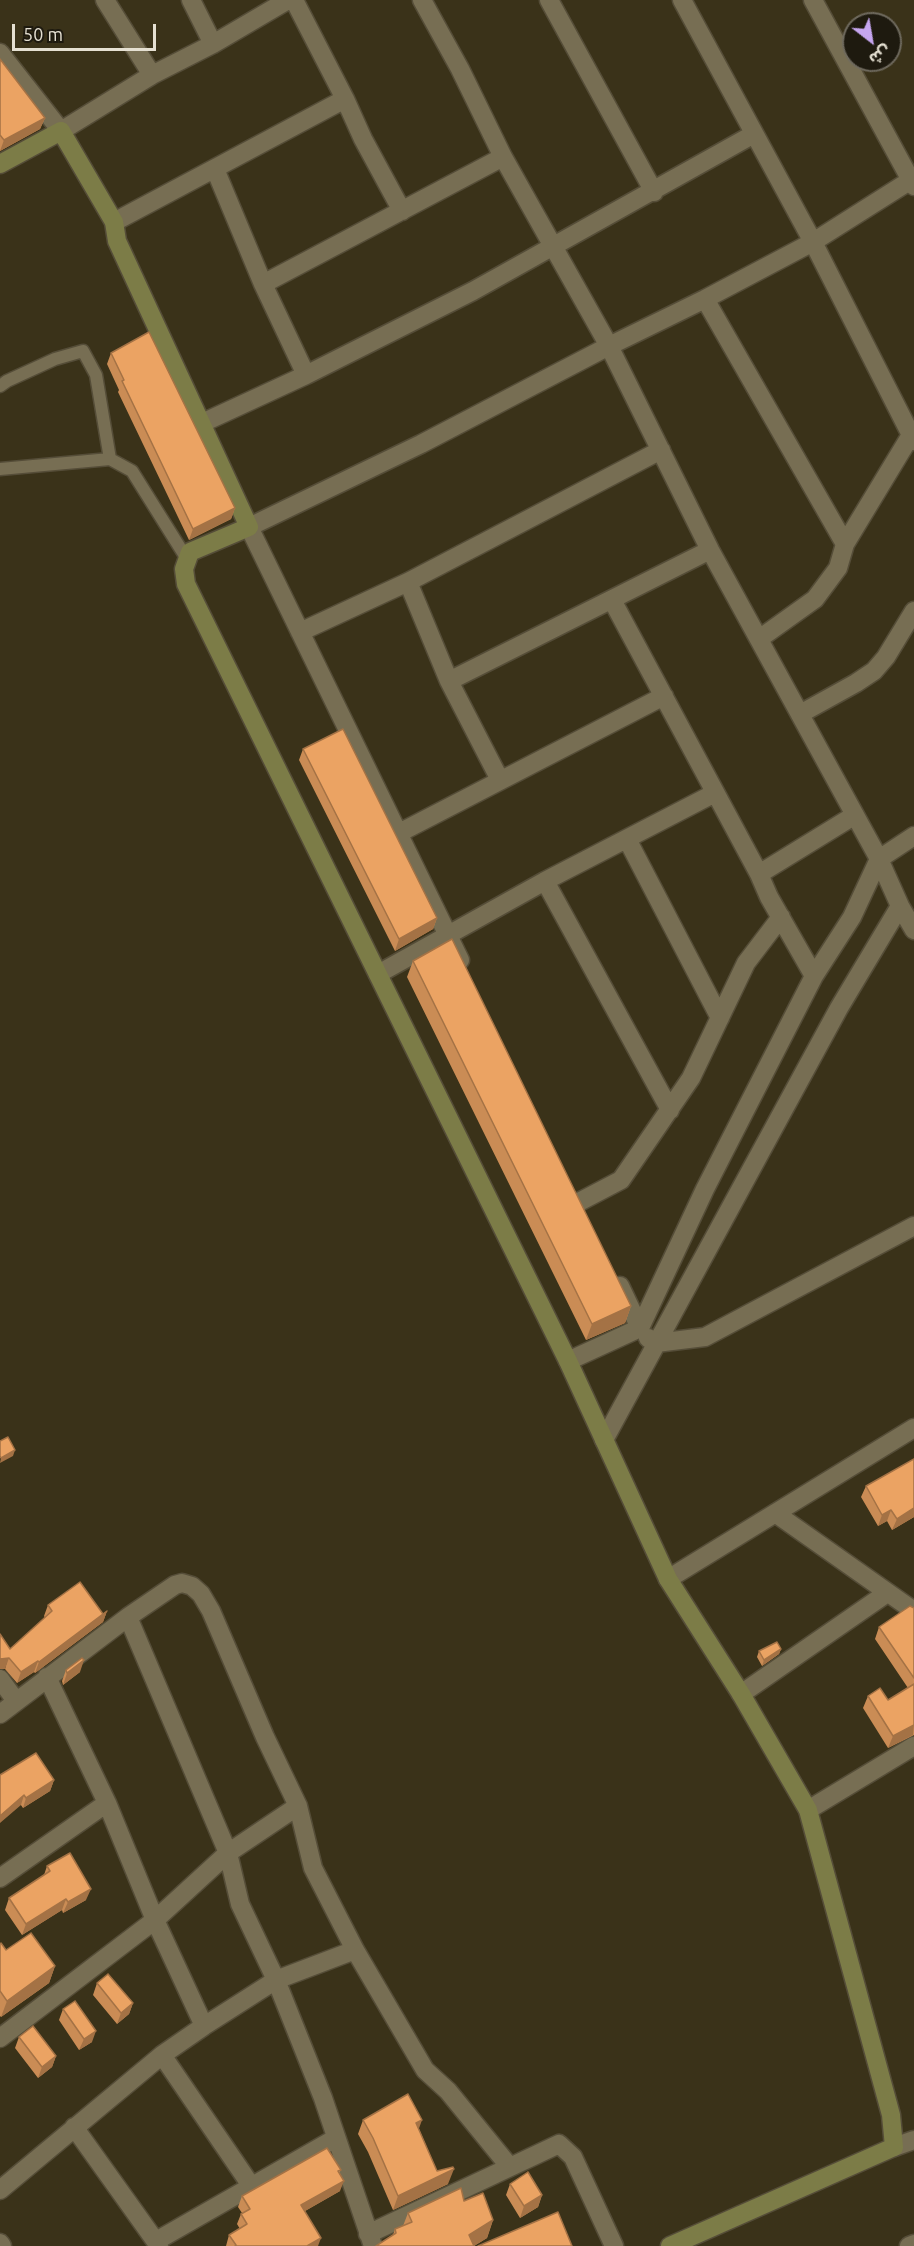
<!DOCTYPE html>
<html>
<head>
<meta charset="utf-8">
<style>
  body { margin:0 }
  #map { position:relative; width:914px; height:2246px; overflow:hidden; background:#3a3219; font-family:Ubuntu,"Noto Sans Arabic",sans-serif }
  canvas { display:block }
  .north { position:absolute; left:842px; top:12px; width:60px; height:60px; box-sizing:border-box; background:#1e1a0f; border:2px solid #6e695d; border-radius:50%; rotate:149deg; font-size:16px; font-weight:700; line-height:24px; text-align:center; color:#e5e0d2 }
  .north::after { content:''; display:block; margin:auto; width:21px; height:27px; background:#c6a6f0; clip-path:polygon(50% 0,100% 100%,50% 72%,0 100%) }
  .scale { position:absolute; left:12px; top:24px; width:144px; height:27px; box-sizing:border-box; border:3px solid #e5e0d2; border-top:0; padding-left:8px; font-size:18px; line-height:21px; white-space:nowrap; color:#e5e0d2; -webkit-text-stroke:4px #1e1a0f; paint-order:stroke }
</style>
</head>
<body>
<div id="map">
<canvas width="914" height="2246"></canvas>
<div class="north">ش</div>
<div class="scale">50 m</div>
</div>
<script>
const context = document.querySelector('canvas').getContext('2d');
context.lineJoin = 'round';
const shape = rows => new Path2D(rows.map(r => 'M' + r).join(''));
function trace(path, color, width, dash) { context.strokeStyle = color; context.lineWidth = width; context.lineCap = dash ? 'butt' : 'round'; context.setLineDash(dash || []); context.stroke(path); }
function fill(path, color) { context.fillStyle = color; context.fill(path, 'evenodd'); }
const lane = shape([
  [0,386,7,381,55,359,83,351,96,375,110,459],
  [0,469,110,459,132,471,187,559]
]);
const street = shape([
  [105,0,152,75],
  [191,0,213,44],
  [294,0,345,99,363,139,402,211],
  [422,0,460,69,503,157,609,346,710,550,879,859,900,906,914,930],
  [549,0,654,192],
  [682,0,813,242,914,441],
  [813,0,914,186],
  [0,53,61,131,152,75,213,44,288,0],
  [215,169,263,284,306,375],
  [114,222,345,99],
  [263,284,503,157],
  [705,299,845,544],
  [200,424,306,375,473,291,754,134],
  [408,582,449,681,500,780],
  [612,600,759,874,769,897,814,976],
  [300,632,408,582,661,450],
  [759,639,815,599,838,568,845,544,911,435],
  [449,681,710,550],
  [800,714,856,683,874,671,886,657,914,611],
  [399,833,664,696],
  [627,839,720,1018],
  [759,874,855,815],
  [545,881,670,1110],
  [460,960,249,527,421,444,609,346,705,299,813,242,914,178],
  [378,974,545,881,715,793],
  [579,1202,621,1180,691,1078,746,963,781,917],
  [620,1286,640,1328],
  [648,1338,656,1343,705,1337,914,1226],
  [568,1361,640,1328,705,1189,814,976,852,917,879,859,914,836],
  [604,1440,839,1008,900,906],
  [775,1513,914,1611],
  [668,1579,914,1428],
  [128,1617,175,1585,182,1583,192,1586,201,1594,211,1611,265,1737,298,1806,313,1868,355,1950,425,2070,448,2091,509,2166],
  [47,1677,107,1803,155,1920,204,2026],
  [0,1679,16,1701],
  [741,1694,887,1593],
  [0,1714,128,1617,228,1853,240,1904,276,1980,323,2098,373,2246],
  [808,1810,914,1746],
  [0,1878,107,1803],
  [0,2038,155,1920,228,1853,298,1806],
  [162,2055,252,2187],
  [74,2127,159,2246],
  [894,2147,914,2140],
  [0,2190,162,2055,204,2026,276,1980,355,1950],
  [368,2234,559,2144,573,2157,614,2246],
  [156,2241,336,2138],
  [0,2243,2,2246],
  [909,2246,914,2244]
]);
const secondary = shape([
  [0,164,61,131,114,222,117,241,249,527,190,552,184,569,186,584,568,1361,668,1579,741,1694,808,1810,891,2115,894,2147,670,2246]
]);
trace(lane, '#554d38', 15);
trace(street, '#554d38', 21);
trace(secondary, '#554d38', 21);
trace(lane, '#776e53', 12);
trace(street, '#776e53', 18);
trace(secondary, '#7c7c47', 18);
fill(shape([
  [0,59,45,118,40,129,0,151],
  [111,353,235,508,231,519,189,540,118,392,119,390,107,364],
  [303,749,437,918,433,929,395,951,299,760],
  [413,961,631,1306,625,1323,586,1340,407,977],
  [866,1486,914,1517,892,1530,887,1521,878,1526,861,1497],
  [48,1605,103,1614,107,1611,103,1622,35,1673,34,1672,17,1683,5,1669,10,1649,45,1618,44,1616],
  [914,1608,914,1735,888,1748,863,1708,868,1696,888,1700,908,1688,875,1639,879,1627],
  [781,1649,779,1654,762,1666,757,1657,759,1651],
  [66,1670,80,1672,63,1685,62,1681],
  [0,1775,54,1780,50,1791,23,1808],
  [47,1866,86,1900,63,1913,62,1910,22,1935,5,1910,9,1898,44,1875],
  [0,1944,6,1950,55,1966,49,1983,1,2017,0,2016],
  [97,1983,133,2003,129,2014,117,2024,93,1995],
  [63,2009,92,2042,79,2050,59,2020],
  [19,2037,56,2056,52,2067,38,2078,15,2048],
  [363,2120,419,2129,437,2171,448,2184,393,2210,368,2152,358,2134],
  [341,2170,339,2173,340,2191,305,2211,318,2246,226,2246,229,2235,240,2229,237,2224,241,2214,242,2213,238,2207,242,2196],
  [510,2184,542,2195,538,2207,520,2218,506,2195],
  [464,2201,493,2220,487,2238,474,2246,393,2235,395,2229,403,2226,408,2213]
]), '#ca8c55');
fill(shape([
  [45,118,40,129,0,151,4,140],
  [235,508,231,519,189,540,193,529],
  [437,918,433,929,395,951,399,939],
  [631,1306,625,1323,586,1340,592,1324],
  [15,1450,13,1456,0,1463,1,1458],
  [914,1508,914,1517,892,1530,897,1519],
  [891,1510,887,1521,878,1526,882,1515],
  [107,1611,103,1622,35,1673,39,1662],
  [781,1649,779,1654,762,1666,764,1660],
  [9,1658,5,1669,0,1669,0,1659],
  [84,1660,80,1672,63,1685,67,1673],
  [38,1661,34,1672,17,1683,21,1672],
  [914,1725,913,1735,888,1748,893,1736],
  [54,1780,50,1791,23,1808,26,1798],
  [24,1795,21,1805,0,1823,0,1816],
  [91,1889,86,1900,63,1913,68,1902],
  [66,1899,62,1910,22,1935,26,1924],
  [55,1966,49,1983,1,2017,7,2001],
  [133,2003,129,2014,117,2024,121,2013],
  [96,2031,92,2042,79,2050,84,2039],
  [56,2056,52,2067,38,2078,42,2067],
  [422,2120,417,2134,416,2123],
  [454,2169,448,2184,393,2210,398,2196],
  [344,2181,340,2191,298,2215,301,2205],
  [542,2195,538,2207,520,2218,524,2206],
  [493,2220,487,2238,474,2246,469,2235],
  [321,2238,318,2246,307,2246]
]), '#a47245');
const building = shape([
  [0,59,45,118,4,140,0,135,0,59],
  [149,332,235,508,193,529,122,381,124,380,111,353,149,332],
  [343,729,437,918,399,939,303,749,343,729],
  [452,939,631,1306,592,1324,413,961,452,939],
  [8,1437,15,1450,1,1458,0,1456,0,1441,8,1437],
  [914,1459,914,1508,897,1519,891,1510,882,1515,866,1486,914,1459],
  [80,1582,103,1614,107,1611,39,1662,38,1661,21,1672,9,1658,0,1659,0,1634,10,1649,52,1611,48,1605,80,1582],
  [910,1606,914,1608,914,1678,879,1627,910,1606],
  [777,1642,781,1649,764,1660,759,1651,777,1642],
  [82,1658,84,1660,67,1673,66,1670,82,1658],
  [914,1684,914,1725,893,1736,868,1696,880,1688,888,1700,914,1684],
  [36,1753,54,1780,26,1798,24,1795,0,1816,0,1775,36,1753],
  [70,1853,91,1889,68,1902,66,1899,26,1924,9,1898,50,1871,47,1866,70,1853],
  [31,1933,55,1966,7,2001,0,1991,0,1944,1,1943,6,1950,31,1933],
  [108,1974,133,2003,121,2013,97,1983,108,1974],
  [75,2001,96,2031,84,2039,63,2009,75,2001],
  [33,2026,56,2056,42,2067,19,2037,33,2026],
  [408,2094,422,2120,416,2123,437,2171,453,2167,454,2169,398,2196,373,2138,363,2120,408,2094],
  [327,2148,341,2170,338,2171,344,2181,301,2205,321,2238,307,2246,235,2246,236,2245,229,2235,247,2224,241,2214,250,2209,242,2196,327,2148],
  [528,2172,542,2195,524,2206,510,2184,528,2172],
  [461,2188,464,2201,483,2193,493,2220,469,2235,474,2246,376,2246,396,2233,395,2229,412,2222,408,2213,461,2188],
  [558,2212,572,2246,478,2246,558,2212]
]);
fill(building, '#eba363');
trace(building, '#a47245', 1.5);
</script>
</body>
</html>
